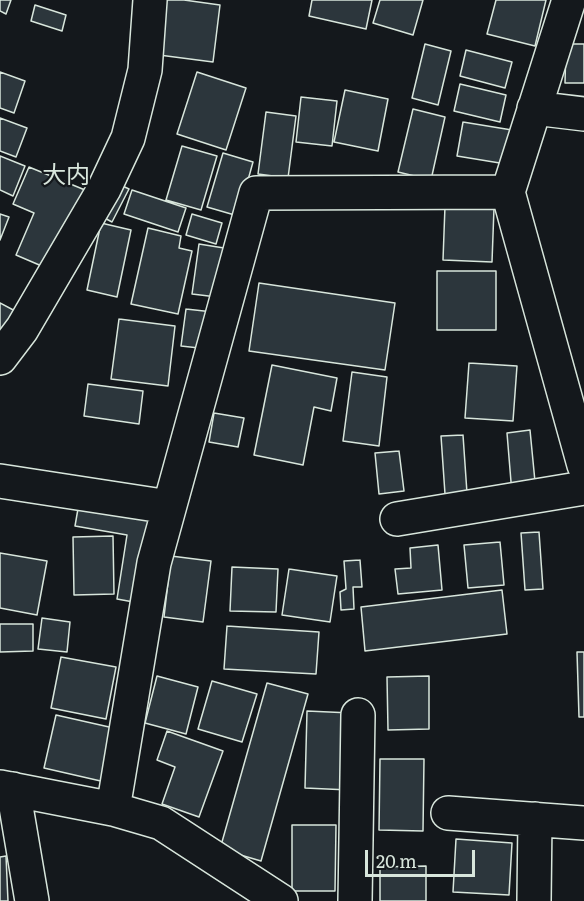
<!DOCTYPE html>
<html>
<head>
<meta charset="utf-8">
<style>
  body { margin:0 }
  #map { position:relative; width:584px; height:901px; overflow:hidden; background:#14181c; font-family:Literata,serif }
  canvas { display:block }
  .scale { position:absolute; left:365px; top:850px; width:110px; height:27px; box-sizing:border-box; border:3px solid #d8e6dc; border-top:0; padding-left:8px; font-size:18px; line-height:21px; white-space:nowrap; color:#d8e6dc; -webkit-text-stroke:4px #14181c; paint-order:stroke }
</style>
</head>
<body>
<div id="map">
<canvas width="584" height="901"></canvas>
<div class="scale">20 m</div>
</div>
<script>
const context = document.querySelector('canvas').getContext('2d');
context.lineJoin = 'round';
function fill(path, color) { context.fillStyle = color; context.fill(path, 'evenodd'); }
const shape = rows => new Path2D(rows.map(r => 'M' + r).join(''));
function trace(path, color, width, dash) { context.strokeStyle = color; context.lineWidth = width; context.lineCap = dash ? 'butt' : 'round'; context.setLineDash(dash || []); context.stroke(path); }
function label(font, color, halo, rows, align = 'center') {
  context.font = font + ' Literata,"Noto Sans JP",serif'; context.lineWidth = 4.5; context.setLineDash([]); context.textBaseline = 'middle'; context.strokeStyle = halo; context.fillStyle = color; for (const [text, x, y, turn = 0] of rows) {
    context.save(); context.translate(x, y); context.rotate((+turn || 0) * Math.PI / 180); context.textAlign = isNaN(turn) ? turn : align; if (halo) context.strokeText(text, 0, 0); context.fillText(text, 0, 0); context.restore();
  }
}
const building = shape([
  [0,0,11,0,6,14,0,11,0,0],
  [166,0,184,0,220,5,213,62,159,55,166,0],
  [312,0,372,0,366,29,309,16,312,0],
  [380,0,423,0,413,35,373,23,380,0],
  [496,0,546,0,535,46,487,34,496,0],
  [35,5,66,15,62,31,31,21,35,5],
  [425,44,451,51,438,105,412,98,425,44],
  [566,44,584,44,584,83,565,83,566,44],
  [466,50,512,62,505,88,460,76,466,50],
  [0,72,25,81,14,113,0,108,0,72],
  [197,72,246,88,226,150,177,134,197,72],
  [460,84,506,95,500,122,454,111,460,84],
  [345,90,388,99,378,151,334,142,345,90],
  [301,97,337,101,332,146,296,142,301,97],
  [413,109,445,117,431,180,398,172,413,109],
  [266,112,296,116,288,178,258,174,266,112],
  [0,118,27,128,16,157,0,151,0,118],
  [463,122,518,131,512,165,457,156,463,122],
  [182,146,217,156,201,210,166,200,182,146],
  [223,153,253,162,238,216,207,207,223,153],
  [0,156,25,166,13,196,0,190,0,156],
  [29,167,85,190,51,270,16,255,34,213,13,204,29,167],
  [114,182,129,189,112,222,97,214,114,182],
  [132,190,186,208,178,232,124,214,132,190],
  [445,206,494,208,492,262,443,260,445,206],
  [0,214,9,217,0,240,0,214],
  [192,214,222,223,216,244,186,235,192,214],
  [101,223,131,230,117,297,87,290,101,223],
  [148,228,181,236,179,248,192,251,178,314,131,304,148,228],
  [199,244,224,248,217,297,192,294,199,244],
  [437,271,496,271,496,330,437,330,437,271],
  [259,283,395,303,385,370,249,351,259,283],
  [0,303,17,312,0,344,0,303],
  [186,309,213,312,208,349,181,346,186,309],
  [119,319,175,326,168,386,111,379,119,319],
  [469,363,517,366,513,421,465,418,469,363],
  [272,365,337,378,331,411,314,407,303,465,254,455,272,365],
  [352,372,387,377,379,446,343,441,352,372],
  [88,384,143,391,139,424,84,416,88,384],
  [214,413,244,418,238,447,209,442,214,413],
  [530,430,536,492,512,494,507,433,530,430],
  [463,435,467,493,445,494,441,436,463,435],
  [399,451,404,491,379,494,375,453,399,451],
  [79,503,153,516,139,603,117,599,127,535,75,526,79,503],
  [539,532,543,589,525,590,521,533,539,532],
  [113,536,114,594,74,595,73,537,113,536],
  [500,542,504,585,468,588,464,545,500,542],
  [438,545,442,590,398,594,395,569,411,568,410,548,438,545],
  [0,553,47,561,37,615,0,608,0,553],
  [171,556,211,561,203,622,164,617,171,556],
  [360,560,362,587,353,587,354,609,341,610,340,592,346,589,344,561,360,560],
  [232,567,278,569,276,612,230,611,232,567],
  [289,569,337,576,330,622,282,615,289,569],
  [502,590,507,634,365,651,361,607,502,590],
  [42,618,70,622,67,652,38,649,42,618],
  [0,624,33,624,33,651,0,652,0,624],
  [227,626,319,632,316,674,224,669,227,626],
  [577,652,584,652,584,717,579,717,577,652],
  [61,657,116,667,106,719,51,708,61,657],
  [157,676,198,687,186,734,145,723,157,676],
  [429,676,429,729,388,730,387,677,429,676],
  [212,681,257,694,242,742,198,729,212,681],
  [267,683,308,694,261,861,220,849,267,683],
  [307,711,351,713,349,790,305,788,307,711],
  [56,715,118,729,105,782,44,768,56,715],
  [167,731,223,751,199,817,162,804,175,767,157,760,167,731],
  [380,759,424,759,423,831,379,830,380,759],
  [292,825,336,825,335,891,292,891,292,825],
  [456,839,512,843,509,895,453,892,456,839],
  [6,856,8,901,0,901,0,857,6,856],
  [426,866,426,901,380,901,380,867,426,866]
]);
fill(building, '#2c363c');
trace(building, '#d8e6dc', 1.5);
const street = shape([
  [569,0,508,192,584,465],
  [534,108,584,114],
  [0,358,22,329,104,189,128,138,145,70,150,0],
  [0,481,169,507],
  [397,519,584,488],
  [0,787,113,809,154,563,256,193,508,192],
  [13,789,32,901],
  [113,809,161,823,281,901],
  [448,813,584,823],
  [355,901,358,715],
  [534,901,535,819]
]);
trace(street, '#d8e6dc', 36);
trace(street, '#14181c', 33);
label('24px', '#d8e6dc', '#14181c', [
  ["大内",66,176]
]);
</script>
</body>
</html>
